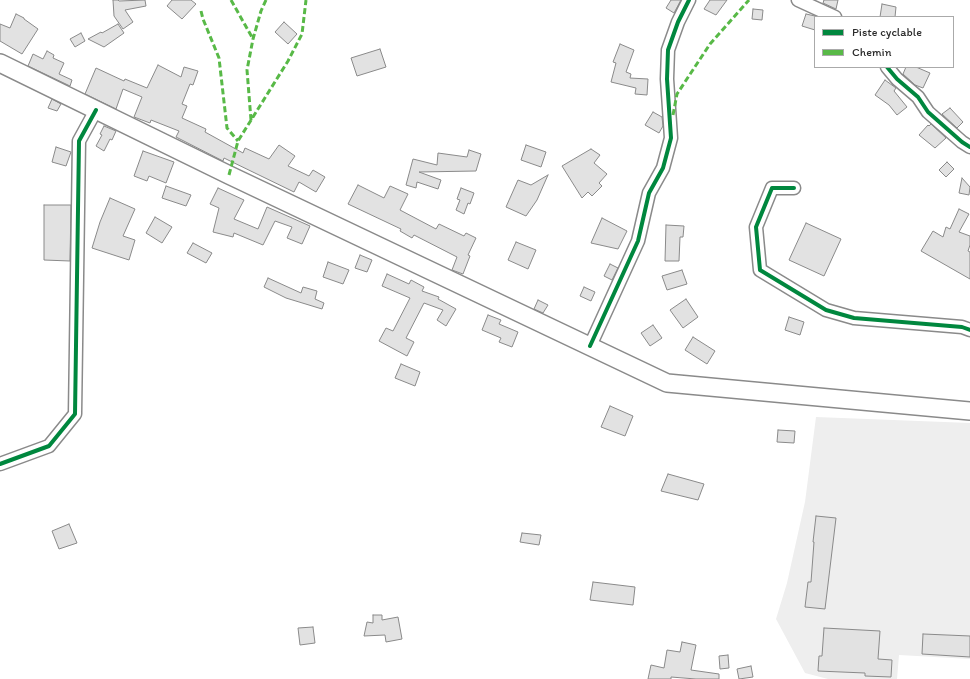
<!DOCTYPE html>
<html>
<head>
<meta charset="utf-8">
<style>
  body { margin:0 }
  #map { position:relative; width:970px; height:679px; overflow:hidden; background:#fff; font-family:Itim,sans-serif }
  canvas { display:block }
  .legend { position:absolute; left:814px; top:16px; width:140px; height:52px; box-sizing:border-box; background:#fff; border:1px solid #aaa; margin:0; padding:5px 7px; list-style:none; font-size:12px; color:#2b2b2b }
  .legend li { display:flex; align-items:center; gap:8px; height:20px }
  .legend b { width:20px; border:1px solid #aaa }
</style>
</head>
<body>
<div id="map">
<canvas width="970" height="679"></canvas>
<ul class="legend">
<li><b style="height:5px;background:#00873e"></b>Piste cyclable</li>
<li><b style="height:5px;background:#58b947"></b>Chemin</li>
</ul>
</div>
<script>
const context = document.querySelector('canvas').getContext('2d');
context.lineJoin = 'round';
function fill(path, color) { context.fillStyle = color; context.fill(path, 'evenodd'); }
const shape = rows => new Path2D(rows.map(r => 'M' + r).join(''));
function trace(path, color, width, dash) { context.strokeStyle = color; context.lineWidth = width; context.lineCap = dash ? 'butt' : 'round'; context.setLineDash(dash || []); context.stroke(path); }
fill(shape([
  [816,417,970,423,970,659,899,655,897,679,828,679,805,673,776,619,787,583,805,502]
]), '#eee');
const building = shape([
  [113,0,118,0,119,1,145,0,146,6,125,10,133,22,123,29,114,16,113,0],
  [172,0,191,0,196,4,182,19,167,6,172,0],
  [671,0,681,0,674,13,666,8,671,0],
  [710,0,727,0,716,15,704,9,710,0],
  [824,0,838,0,836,9,823,3,824,0],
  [882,4,896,7,895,17,880,17,882,4],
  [753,9,763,10,762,20,752,19,753,9],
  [16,14,24,18,24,19,38,29,22,54,0,41,0,24,10,28,16,14],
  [806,14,815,16,815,30,802,26,806,14],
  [284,22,297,34,288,44,275,32,284,22],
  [118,24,124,33,104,47,88,39,101,32,102,33,118,24],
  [81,33,85,41,75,47,70,39,81,33],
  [620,44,634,50,626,72,631,74,630,78,648,79,647,95,635,94,636,88,611,82,616,63,613,62,620,44],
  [380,49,386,67,357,76,351,58,380,49],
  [47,51,54,55,53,58,64,63,59,74,72,80,70,86,28,66,33,54,43,59,47,51],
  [158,65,181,77,184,67,198,71,193,85,190,84,182,104,187,106,182,118,206,129,205,132,243,153,245,148,269,159,279,145,295,156,288,166,309,176,313,170,325,177,316,192,299,182,294,192,224,158,223,161,176,137,179,131,151,120,150,123,134,117,142,97,123,89,116,109,85,94,96,68,124,81,125,79,147,88,158,65],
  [906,67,916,67,930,73,923,88,915,85,903,74,906,67],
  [885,80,896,88,894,91,907,107,897,115,889,105,875,95,885,80],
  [52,99,61,104,57,111,48,108,52,99],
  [950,108,963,122,957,128,942,114,950,108],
  [653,112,662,117,663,126,659,133,645,125,653,112],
  [931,124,946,138,935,148,919,135,928,125,929,126,931,124],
  [104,126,116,131,112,140,110,139,104,151,96,146,102,135,100,134,104,126],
  [526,145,546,152,541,167,521,160,526,145],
  [56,147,71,152,66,166,52,162,56,147],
  [591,149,600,155,594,163,607,174,599,183,602,186,592,196,588,192,582,198,562,166,591,149],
  [469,150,481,154,476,171,419,172,441,180,438,189,417,182,416,188,406,185,413,159,437,165,438,153,467,157,469,150],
  [143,151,174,162,166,183,149,176,147,181,134,176,143,151],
  [947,162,954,169,946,177,939,170,947,162],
  [548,175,537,200,526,216,506,207,518,180,531,185,548,175],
  [962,178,970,187,969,195,959,193,962,178],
  [358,185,384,198,390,186,408,194,400,210,436,229,439,224,464,236,466,233,476,238,468,255,470,256,463,274,452,270,457,257,414,235,412,238,400,231,401,229,348,204,358,185],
  [166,186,191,195,186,206,162,198,166,186],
  [218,188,244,200,234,219,258,229,267,207,310,226,302,244,287,238,292,227,275,221,263,245,234,233,233,237,213,232,219,208,210,204,218,188],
  [461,188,474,193,470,204,468,203,464,214,456,210,460,200,457,199,461,188],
  [110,198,135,209,123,236,135,240,129,260,92,248,100,222,110,198],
  [44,205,71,205,70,261,44,260,44,205],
  [959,209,969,214,959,232,970,236,970,245,968,251,970,252,970,279,921,251,933,231,943,237,946,227,950,229,959,209],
  [155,217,172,227,162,243,146,233,155,217],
  [602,218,627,231,618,249,591,243,602,218],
  [806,223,841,239,824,276,789,260,806,223],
  [666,225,684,226,683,237,680,237,679,261,665,261,666,225],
  [516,242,536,250,528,269,508,260,516,242],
  [193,243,212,253,206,263,187,253,193,243],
  [360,255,372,260,367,272,355,268,360,255],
  [328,262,349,270,343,284,323,277,328,262],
  [610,264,618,268,612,280,604,276,610,264],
  [682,270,687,284,667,290,662,276,682,270],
  [387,274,409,284,411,280,424,287,422,291,439,297,438,299,456,309,446,326,437,320,443,310,424,303,406,338,414,342,407,356,379,341,386,328,393,331,410,298,382,286,387,274],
  [268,278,301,293,303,287,317,291,315,299,324,303,322,309,286,298,264,287,268,278],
  [584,287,595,292,591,301,580,296,584,287],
  [686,299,698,317,683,328,670,310,686,299],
  [538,300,548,305,543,313,534,309,538,300],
  [488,315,501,320,499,324,518,332,512,347,499,342,501,338,482,330,488,315],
  [789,317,804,322,800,335,785,330,789,317],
  [653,325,662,338,650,346,641,333,653,325],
  [693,337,715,351,707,364,685,350,693,337],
  [401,364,420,372,415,386,395,378,401,364],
  [610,406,633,416,625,436,601,427,610,406],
  [778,430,795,431,794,443,777,442,778,430],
  [668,474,704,484,698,500,661,491,668,474],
  [816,516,836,518,825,609,805,607,808,582,811,582,814,542,813,542,816,516],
  [69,524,77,543,59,549,52,531,69,524],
  [522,533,541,535,539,545,520,542,522,533],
  [593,582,635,587,633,605,590,600,593,582],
  [373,615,382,615,382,620,398,617,402,639,386,642,385,635,364,636,367,622,373,623,373,615],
  [313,627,315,643,300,645,298,628,313,627],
  [824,628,880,631,878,659,892,660,891,677,865,676,865,673,818,671,819,656,822,656,824,628],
  [923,634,970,636,970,657,922,654,923,634],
  [682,642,696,645,691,670,719,674,719,679,696,679,671,677,671,679,648,679,651,665,664,668,667,650,680,652,682,642],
  [728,655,729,668,720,669,719,656,728,655],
  [751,666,753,677,739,679,737,669,751,666]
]);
fill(building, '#e2e2e2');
trace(building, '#8a8a8a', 1);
const street = shape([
  [798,0,835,17],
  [887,67,897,79,918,97,928,112,962,142,970,147],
  [794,188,772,188,756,227,760,270,826,310,854,318,962,327,970,330],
  [590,346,638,241,649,193,663,168,671,138,667,79,668,50,678,22,689,0],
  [0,464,49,446,75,414,79,141,96,110]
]);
const secondary = shape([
  [0,63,229,175,667,383,970,411]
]);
trace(street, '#8a8a8a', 15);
trace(secondary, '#8a8a8a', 20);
trace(street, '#fff', 12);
trace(secondary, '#fff', 17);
trace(shape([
  [231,0,253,39],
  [201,11,203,19,219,58,227,128,238,141],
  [673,115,677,94,710,44,749,0],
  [251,120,247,70,253,39,261,11,266,0],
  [229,175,238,141,288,61,302,34,306,0]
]), '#58b947', 3, [6, 3]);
trace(shape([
  [887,67,897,79,918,97,928,112,962,142,970,147],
  [794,188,772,188,756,227,760,270,826,310,854,318,962,327,970,330],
  [590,346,638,241,649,193,663,168,671,138,667,79,668,50,678,22,689,0],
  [0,464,49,446,75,414,79,141,96,110]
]), '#00873e', 4);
</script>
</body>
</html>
